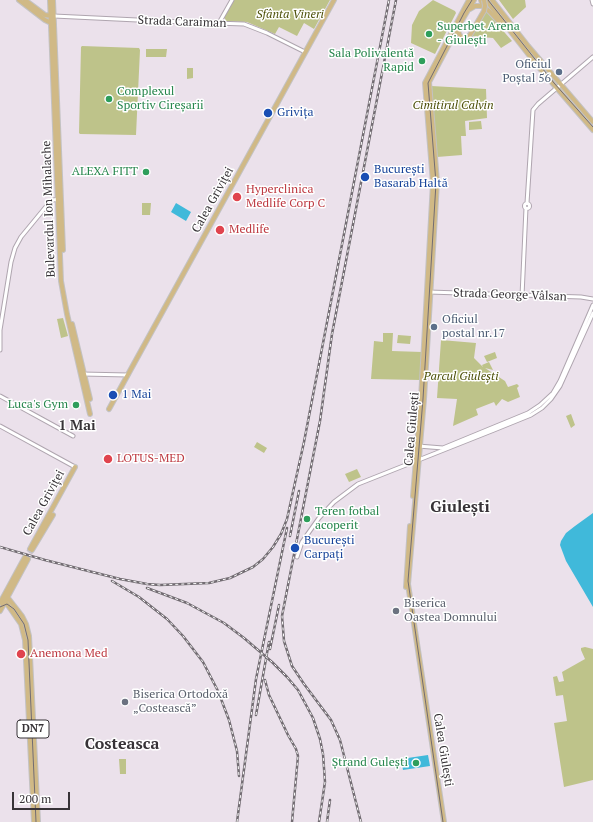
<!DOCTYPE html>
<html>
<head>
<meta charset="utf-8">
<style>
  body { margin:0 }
  #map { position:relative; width:593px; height:822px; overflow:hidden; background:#ebe1eb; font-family:"PT Serif",serif }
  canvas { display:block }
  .scale { position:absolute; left:12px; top:792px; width:58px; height:18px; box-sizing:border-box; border:2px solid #373337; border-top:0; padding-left:5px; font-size:12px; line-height:14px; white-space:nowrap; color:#373337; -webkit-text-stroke:3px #fff; paint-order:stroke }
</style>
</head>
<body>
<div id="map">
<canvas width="593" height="822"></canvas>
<div class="scale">200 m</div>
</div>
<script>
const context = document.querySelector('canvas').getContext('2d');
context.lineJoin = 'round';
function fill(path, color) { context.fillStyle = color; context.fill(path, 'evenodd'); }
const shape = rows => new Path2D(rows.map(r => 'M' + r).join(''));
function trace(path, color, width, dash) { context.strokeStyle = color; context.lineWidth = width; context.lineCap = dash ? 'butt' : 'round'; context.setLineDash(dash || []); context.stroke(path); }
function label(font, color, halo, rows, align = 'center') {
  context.font = font + ' "PT Serif",serif'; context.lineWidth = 3; context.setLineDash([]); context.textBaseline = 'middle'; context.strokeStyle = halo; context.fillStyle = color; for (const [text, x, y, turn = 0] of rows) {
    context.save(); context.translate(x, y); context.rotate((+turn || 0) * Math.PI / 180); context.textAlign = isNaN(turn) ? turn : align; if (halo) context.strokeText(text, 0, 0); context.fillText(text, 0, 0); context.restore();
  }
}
fill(shape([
  [233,0,330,0,314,29,304,23,297,36,279,27,275,34,247,22,226,21,224,17],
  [433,0,455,11,456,13,435,54,411,43,412,25,419,11],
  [499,0,525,0,526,7,513,19],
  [485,10,512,41,501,48,493,38,471,36],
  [82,46,139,48,140,50,136,135,80,134,79,133,81,47],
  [146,49,167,49,166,57,146,57],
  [187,68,193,68,193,78,187,79],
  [431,86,486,89,487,118,465,121,466,136,461,136,462,155,437,157],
  [481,121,482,129,469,130,469,122],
  [142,203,151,203,150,215,142,215],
  [63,318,68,336,61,338,57,319],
  [383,333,393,333,392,351,422,352,420,380,371,379,374,341,383,342],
  [398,335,411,336,410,344,397,343],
  [441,340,476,343,474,358,483,367,482,365,489,362,493,370,485,368,505,381,508,387,517,384,519,386,517,388,520,397,508,402,502,399,496,406,494,402,476,409,478,415,453,426,457,399,437,398],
  [495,352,497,358,487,362,484,356],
  [571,414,575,425,571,428,566,416],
  [257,442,267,448,264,453,254,447],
  [357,469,361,477,349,482,345,474],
  [585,647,593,649,593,780,564,787,554,723,567,721,563,695,556,696,553,677,557,676,559,682,564,681,562,672,585,659,581,650,581,648],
  [119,759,126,759,126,774,120,774]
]), '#bec38a');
fill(shape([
  [176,203,191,212,186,221,171,212],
  [593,513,593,607,566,561,560,545,561,541,566,533,575,526],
  [428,755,430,766,403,770,401,759]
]), '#40b9da');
trace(shape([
  [25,557,30,549],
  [28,559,32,550]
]), '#c7bec7', 4, [4, 2]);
const minor = shape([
  [592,0,593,4],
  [54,16,158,21,244,24,267,33,305,52],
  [219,23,232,0],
  [527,203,533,110,538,104,593,57],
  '524.5 206a2.5 2.5 0 1 1 5 0a2.5 2.5 0 1 1-5 0Z',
  [429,292,581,297,593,299],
  [522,296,526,208],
  [0,350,0,330,11,262,15,248,21,237,49,203,53,200,60,199],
  [82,374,128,375],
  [0,396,73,436],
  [0,426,75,467],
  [418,446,443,448,528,413,540,405,553,393,560,381,593,305],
  [297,557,302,542,319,518,334,502,358,484,494,430,531,415,542,408,551,399,560,386,593,313]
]);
const major = shape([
  [19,0,45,20,53,24],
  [25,0,45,15,52,16],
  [50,0,61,281,67,314,90,414],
  [53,0,63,250],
  [481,0,483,6],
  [486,0,536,64,593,130],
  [492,0,528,46,593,122],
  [470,9,475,6,483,6,490,12,502,25],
  [458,29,459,34,461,37,466,38,470,35],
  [72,324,90,399],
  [109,409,334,0],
  [413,496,421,399,433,183,425,83,469,0],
  [30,549,75,467],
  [32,550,53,515],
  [406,587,410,526],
  [4,596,8,598,22,616,26,624,29,636,38,822],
  [3,598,21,624,25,640,34,822],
  [0,603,25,557],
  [0,611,28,559],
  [444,822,408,584,424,399,437,182,429,82,458,27,474,0]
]);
trace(minor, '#afa5af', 5);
trace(major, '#c3c2c3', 6);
trace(minor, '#fff', 3);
trace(major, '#d0b986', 4);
trace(shape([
  [488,0,554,83,593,127],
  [0,607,7,604,14,609,24,624,28,640,36,822],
  [443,822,408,581,423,399,436,183,428,83,464,13,472,0]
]), '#726c72', 1);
const rail = shape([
  [290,536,299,491],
  [0,547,45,560,120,579,147,584,160,585,209,583,230,578,253,567,263,559,273,547,281,534,287,519,304,442,389,0],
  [112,581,139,597,167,619,183,636,203,662,218,691,229,720,237,751,239,776],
  [147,588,187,603,224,623,244,638,272,662,287,677,298,690,313,718,320,739,323,754,325,782,319,822],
  [270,649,279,605],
  [265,680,269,695,288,735,296,749,298,756,292,822],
  [256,715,269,642],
  [237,822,256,679,287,528],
  [327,822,330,800],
  [361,822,340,740,331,720,304,684,292,666,284,641,282,616,320,421,332,334,396,0]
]);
trace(rail, '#726c72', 2.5);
trace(rail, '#fff', 1, [3]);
const majorBridge = shape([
  [470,35,484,11,485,6,484,0]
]);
trace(majorBridge, '#c3c2c3', 6, []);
trace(majorBridge, '#d0b986', 4);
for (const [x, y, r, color] of [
  [429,34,4,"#2e9e5b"],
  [422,61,4,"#2e9e5b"],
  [559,72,4,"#5c6f8a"],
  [109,99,4,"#2e9e5b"],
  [268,113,5,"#1a4fb4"],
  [146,172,4,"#2e9e5b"],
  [365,177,5,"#1a4fb4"],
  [237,197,5,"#e0444e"],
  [220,230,5,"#e0444e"],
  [434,327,4,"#5c6f8a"],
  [113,395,5,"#1a4fb4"],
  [76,405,4,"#2e9e5b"],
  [108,459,5,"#e0444e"],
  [307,519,4,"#2e9e5b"],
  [295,548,5,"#1a4fb4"],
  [396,611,4,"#6b7280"],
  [21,654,5,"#e0444e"],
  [125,702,4,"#6b7280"],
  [416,763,4,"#2e9e5b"]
]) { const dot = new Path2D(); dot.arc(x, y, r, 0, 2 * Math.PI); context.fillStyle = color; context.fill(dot); trace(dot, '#fff', 1.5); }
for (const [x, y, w] of [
  [33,729,32]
]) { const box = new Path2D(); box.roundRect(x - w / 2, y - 9, w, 18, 3); context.fillStyle = '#fff'; context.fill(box); trace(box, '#373337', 1); }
label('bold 11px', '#373337', null, [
  ["DN7",33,729]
]);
label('italic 12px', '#4d5009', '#fff', [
  ["Sfânta Vineri",290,15],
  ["Cimitirul Calvin",453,106],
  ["Parcul Giulești",461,377]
]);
label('12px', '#373337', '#fff', [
  ["Strada Caraiman",182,22,2],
  ["Calea Griviței",213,200,-61],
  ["Bulevardul Ion Mihalache",49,209,-92],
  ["Strada George Vâlsan",510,295,2],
  ["Calea Giulești",412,429,-85],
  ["Calea Griviței",44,503,-61],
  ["Calea Giulești",443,750,81]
]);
label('12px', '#27864d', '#fff', [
  ["Superbet Arena",437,27,"left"],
  ["- Giulești",437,41,"left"],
  ["Sala Polivalentă",414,54],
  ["Rapid",414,68],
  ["Complexul",117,92,"left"],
  ["Sportiv Cireșarii",117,106,"left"],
  ["ALEXA FITT",138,172],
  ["Luca's Gym",68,405],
  ["Teren fotbal",315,512,"left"],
  ["acoperit",315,526,"left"],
  ["Ștrand Gulești",408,763]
], 'right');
label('12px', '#4e5e75', '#fff', [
  ["Oficiul",551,65],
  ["Poștal 56",551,79],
  ["Oficiul",442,320,"left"],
  ["postal nr.17",442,334,"left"]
], 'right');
label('12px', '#164399', '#fff', [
  ["Grivița",277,113],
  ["București",374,170],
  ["Basarab Haltă",374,184],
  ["1 Mai",122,395],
  ["București",304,541],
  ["Carpați",304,555]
], 'left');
label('12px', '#be3a42', '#fff', [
  ["Hyperclinica",246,190],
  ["Medlife Corp C",246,204],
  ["Medlife",229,230],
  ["LOTUS-MED",117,459],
  ["Anemona Med",30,654]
], 'left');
label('12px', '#5b616d', '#fff', [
  ["Biserica",404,604],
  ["Oastea Domnului",404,618],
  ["Biserica Ortodoxă",133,695],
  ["„Costească”",133,709]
], 'left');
label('bold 14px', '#373337', '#fff', [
  ["1 Mai",77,426]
]);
label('bold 16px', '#373337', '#fff', [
  ["Giulești",460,507],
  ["Costeasca",122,744]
]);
</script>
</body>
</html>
